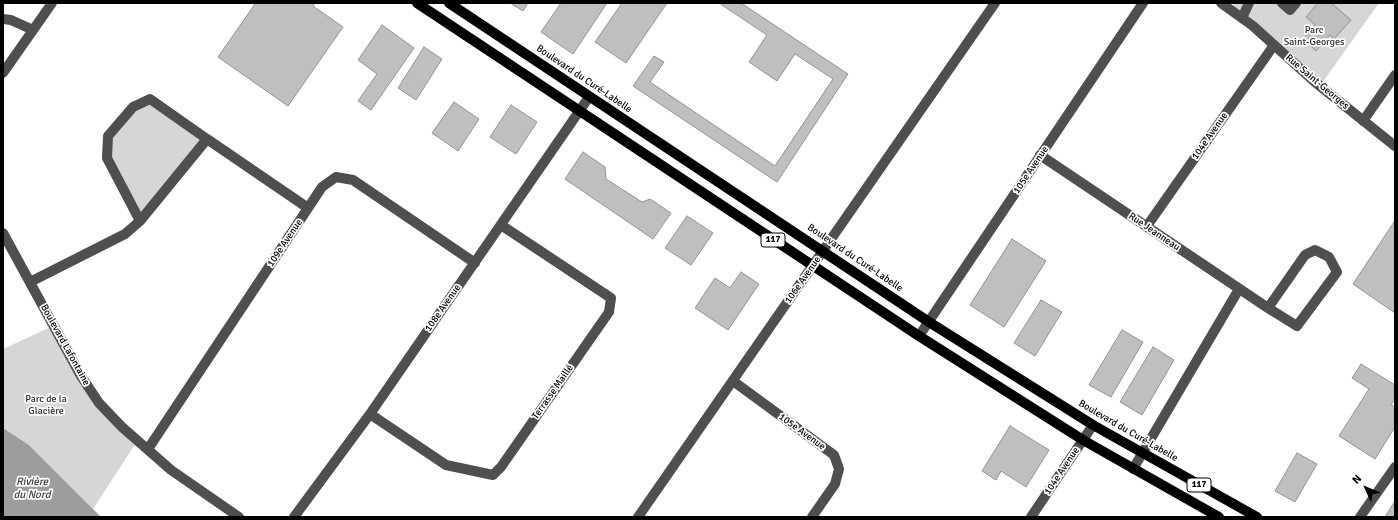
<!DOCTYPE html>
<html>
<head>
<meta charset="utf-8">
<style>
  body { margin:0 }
  #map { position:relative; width:1398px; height:520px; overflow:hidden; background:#fff; font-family:Signika,sans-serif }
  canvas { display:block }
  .frame { position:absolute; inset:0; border:4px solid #000; pointer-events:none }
  .north { position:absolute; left:1346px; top:468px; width:40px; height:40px; -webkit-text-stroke:3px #fff; paint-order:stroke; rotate:314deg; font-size:11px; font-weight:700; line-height:16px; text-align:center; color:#000 }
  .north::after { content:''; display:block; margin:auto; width:14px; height:18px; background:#000; clip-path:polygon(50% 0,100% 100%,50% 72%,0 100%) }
</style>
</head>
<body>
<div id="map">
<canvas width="1398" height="520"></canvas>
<div class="frame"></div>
<div class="north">N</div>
</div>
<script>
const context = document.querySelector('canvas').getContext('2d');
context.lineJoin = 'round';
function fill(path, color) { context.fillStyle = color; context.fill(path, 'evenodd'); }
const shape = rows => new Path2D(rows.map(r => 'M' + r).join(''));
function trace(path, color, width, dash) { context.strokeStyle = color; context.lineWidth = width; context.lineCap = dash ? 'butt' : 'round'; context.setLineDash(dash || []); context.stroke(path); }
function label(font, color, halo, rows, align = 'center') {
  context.font = font + ' Signika,sans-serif'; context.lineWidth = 3.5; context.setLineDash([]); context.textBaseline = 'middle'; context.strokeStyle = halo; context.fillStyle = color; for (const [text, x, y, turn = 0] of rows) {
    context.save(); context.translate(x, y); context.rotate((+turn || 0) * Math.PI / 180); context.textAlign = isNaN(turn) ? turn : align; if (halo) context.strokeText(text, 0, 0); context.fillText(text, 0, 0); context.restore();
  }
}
fill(shape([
  [1235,3,1379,3,1320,86,1231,10],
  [150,99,207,139,140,221,107,158,108,136,133,107],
  [53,326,81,376,138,440,93,509,29,445,3,428,3,349]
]), '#d6d6d6');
fill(shape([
  [3,428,29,445,101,517,3,517]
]), '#9d9d9d');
const building = shape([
  [254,3,315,3,313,6,343,27,288,106,218,57,255,4,254,3],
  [510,3,528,3,523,11,510,3],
  [561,3,607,3,573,54,541,32,561,3],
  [622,3,667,3,626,63,595,42,622,3],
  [719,3,741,3,848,74,777,182,633,86,654,56,664,62,650,82,775,166,833,79,795,54,777,81,749,62,767,35,719,3],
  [1318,3,1331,3,1351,20,1334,39,1330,35,1316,51,1303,39,1315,25,1306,17,1318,3],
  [382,25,414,48,371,110,358,101,377,74,358,60,382,25],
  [424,47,442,59,416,100,398,88,424,47],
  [454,102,479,119,458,151,432,133,454,102],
  [511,105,537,122,516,154,490,137,511,105],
  [583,152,605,167,606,179,642,202,650,199,671,213,653,239,565,179,583,152],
  [687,216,713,233,691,265,665,248,687,216],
  [1394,222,1395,222,1395,313,1353,284,1394,222],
  [1012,239,1046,261,1004,327,970,305,1012,239],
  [741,272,759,284,728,330,695,308,715,278,730,288,741,272],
  [1041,300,1062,312,1035,356,1014,343,1041,300],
  [1122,330,1143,342,1111,397,1089,385,1122,330],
  [1153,347,1174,360,1142,415,1120,402,1153,347],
  [1361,364,1395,385,1395,399,1391,405,1395,407,1395,427,1375,459,1339,436,1369,389,1352,378,1361,364],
  [1010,426,1049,450,1026,487,1001,471,996,480,982,471,1010,426],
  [1297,453,1317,464,1295,502,1275,491,1297,453],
  [1395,501,1395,517,1385,517,1395,501]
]);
fill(building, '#bfbfbf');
trace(building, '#939393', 1);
trace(shape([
  [1221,3,1253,26,1315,82,1395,146],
  [1282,3,1290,10,1296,3],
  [1242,18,1249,3],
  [3,19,11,20,33,30],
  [3,73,52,3],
  [1363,121,1395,75],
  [1040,155,1268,308,1297,326,1337,272,1329,257,1315,250,1305,255,1268,308],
  [140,221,107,158,108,136,133,107,150,99,207,139],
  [1147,226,1274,45],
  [3,233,81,376,99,403,122,427,171,470,239,517],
  [30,282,125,234,140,221,207,139,308,208],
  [919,336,1143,3],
  [733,381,834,455,839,469,835,484,812,517],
  [370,414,446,465,493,475,501,467,609,312,611,298,501,225],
  [148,449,322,187,336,177,353,180,475,263],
  [1133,469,1239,289],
  [294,517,370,414,589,97],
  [638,517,995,3],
  [1031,517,1093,425],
  [1360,517,1395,467]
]), '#4f4f4f', 10);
trace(shape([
  [417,3,919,336,1083,440,1219,517],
  [449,3,929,322,1093,425,1257,517]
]), '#000', 10);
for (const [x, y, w] of [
  [773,240,24],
  [1199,485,24]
]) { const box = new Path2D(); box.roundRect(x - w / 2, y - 7, w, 14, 3); context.fillStyle = '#fff'; context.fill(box); trace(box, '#000', 1); }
label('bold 9px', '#000', null, [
  ["117",773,240],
  ["117",1199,485]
]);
label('10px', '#2d2d2d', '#fff', [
  ["Parc",1314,30],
  ["Saint-Georges",1314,42],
  ["Parc de la",46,399],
  ["Glacière",46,411]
]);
label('10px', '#000', '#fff', [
  ["Boulevard du Curé-Labelle",584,79,34],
  ["Rue Saint-Georges",1317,82,40],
  ["104e Avenue",1210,136,-55],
  ["105e Avenue",1031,170,-56],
  ["Rue Jeanneau",1154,232,34],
  ["109e Avenue",285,243,-56],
  ["Boulevard du Curé-Labelle",855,258,34],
  ["106e Avenue",803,280,-55],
  ["108e Avenue",443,308,-55],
  ["Boulevard Lafontaine",65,345,61],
  ["Terrasse Maillé",553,392,-55],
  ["Boulevard du Curé-Labelle",1128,431,30],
  ["105e Avenue",802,432,36],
  ["104e Avenue",1062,471,-56]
]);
label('italic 11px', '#3e3e3e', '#fff', [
  ["Rivière",32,482],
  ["du Nord",32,495]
]);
</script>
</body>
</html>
